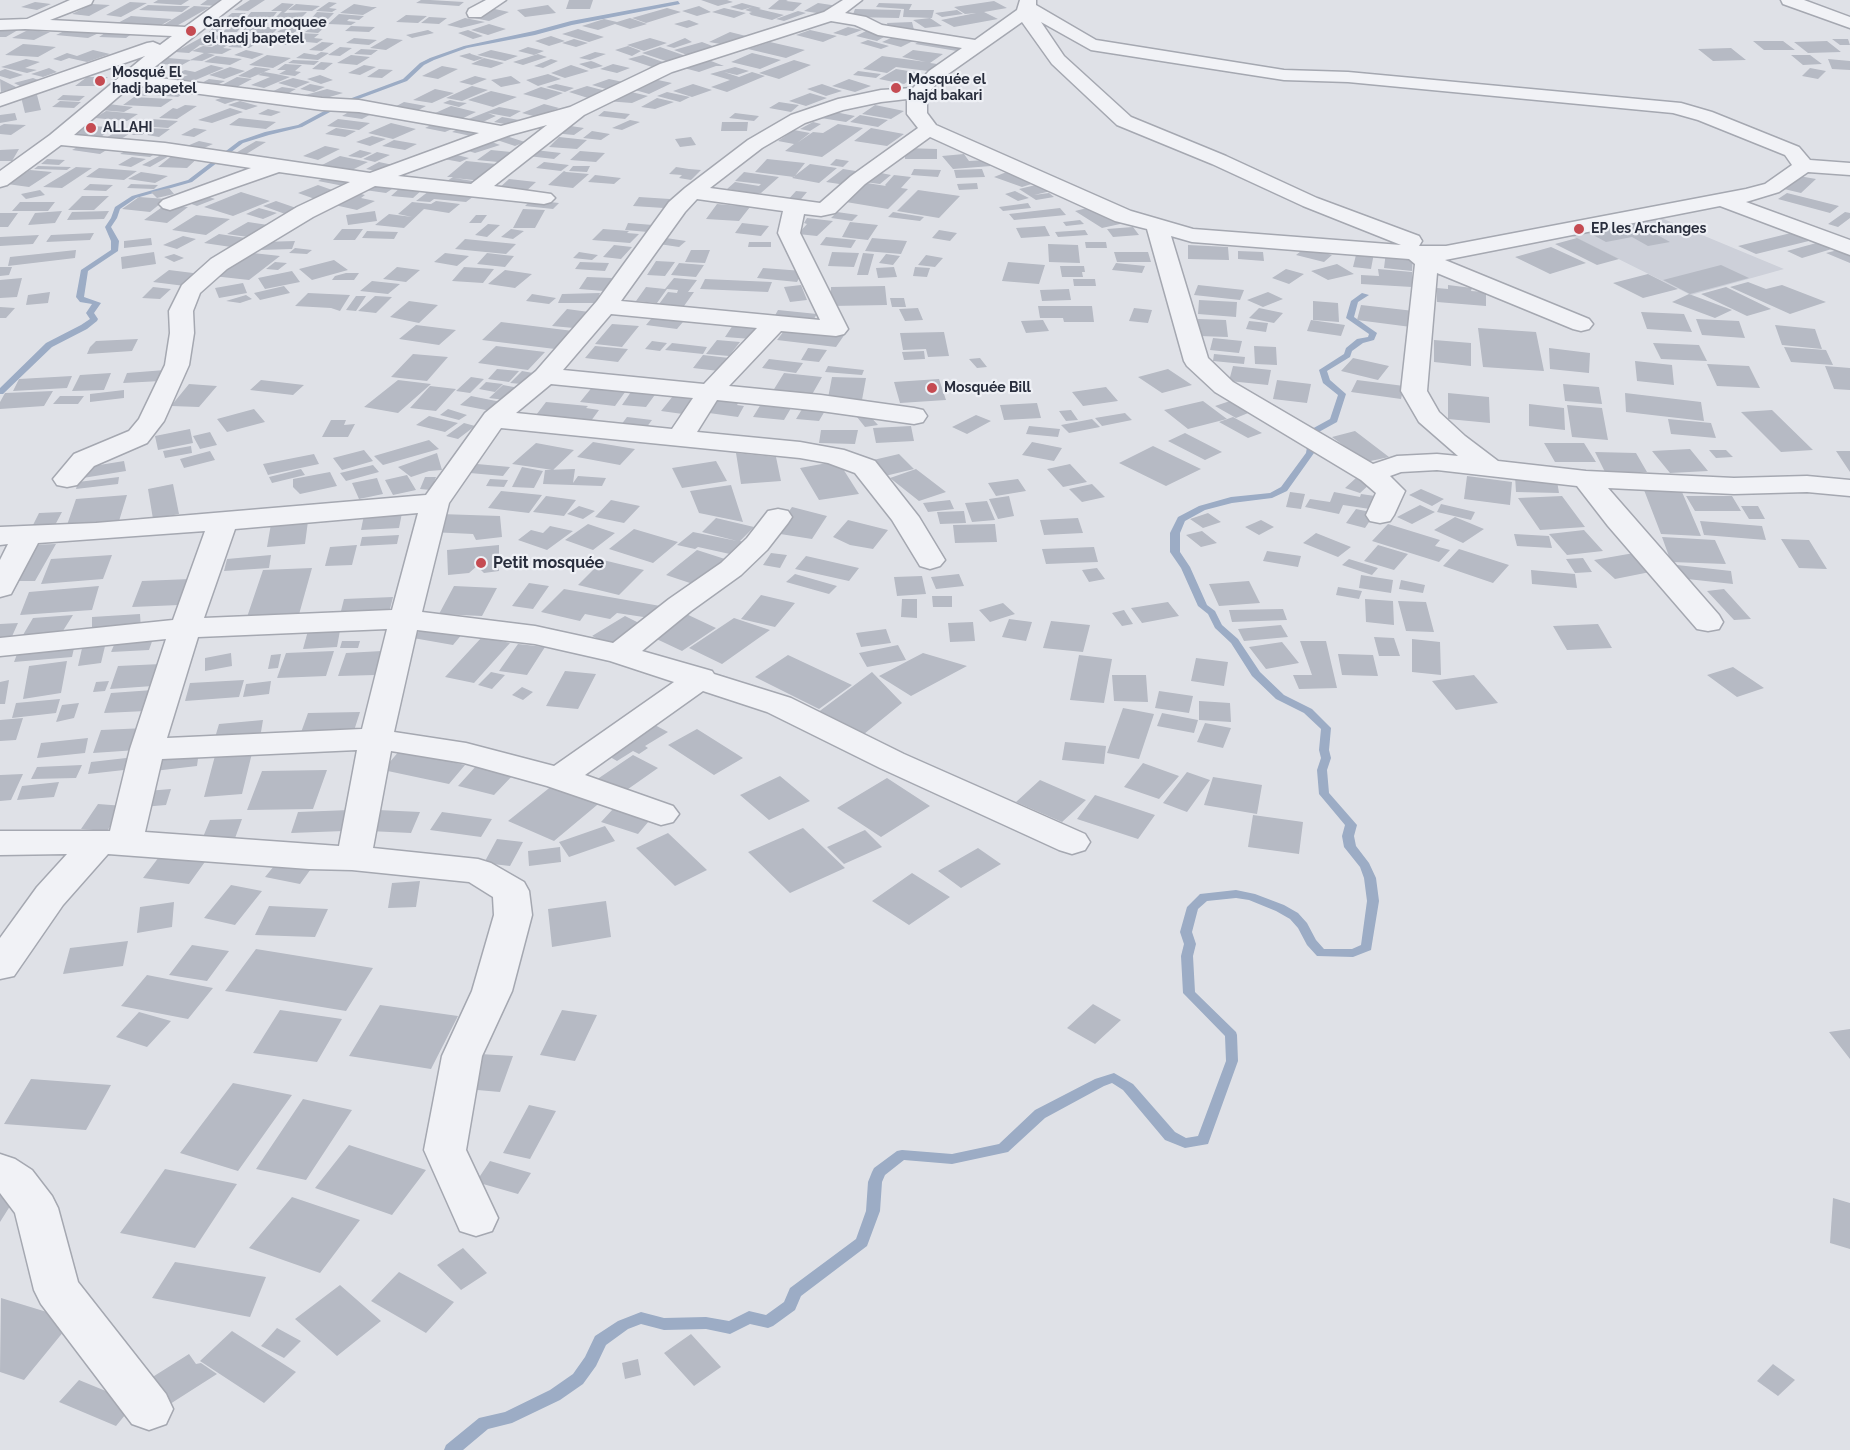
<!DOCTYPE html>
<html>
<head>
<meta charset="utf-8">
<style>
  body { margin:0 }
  canvas { display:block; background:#dfe1e7 }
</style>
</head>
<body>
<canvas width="1850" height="1450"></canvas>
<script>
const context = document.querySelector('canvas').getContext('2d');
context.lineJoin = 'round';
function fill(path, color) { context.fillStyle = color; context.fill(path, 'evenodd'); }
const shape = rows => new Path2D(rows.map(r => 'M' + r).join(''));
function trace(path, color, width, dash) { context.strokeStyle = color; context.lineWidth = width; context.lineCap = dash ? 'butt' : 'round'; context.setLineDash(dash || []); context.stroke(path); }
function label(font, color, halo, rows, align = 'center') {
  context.font = font + ' Raleway,sans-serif'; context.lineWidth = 4.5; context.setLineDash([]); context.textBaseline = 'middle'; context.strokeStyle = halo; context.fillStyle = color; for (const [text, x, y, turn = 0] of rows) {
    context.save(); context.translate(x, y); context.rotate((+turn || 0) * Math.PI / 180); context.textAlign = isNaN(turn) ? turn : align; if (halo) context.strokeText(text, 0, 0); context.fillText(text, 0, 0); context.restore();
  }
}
fill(shape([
  [1654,215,1784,269,1691,295,1566,233]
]), '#cdd0d9');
fill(shape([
  [678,1,680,4,572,25,535,35,467,48,434,60,424,65,407,81,345,104,302,127,269,135,243,143,192,182,136,198,120,209,117,218,111,227,119,241,118,251,88,271,84,297,101,303,94,313,98,319,97,321,87,329,52,347,3,394,0,394,0,388,46,343,81,325,90,319,86,313,92,304,80,302,76,297,81,270,111,250,111,241,105,227,111,218,115,207,132,196,188,180,239,141,265,132,298,125,341,102,403,79,420,63,430,58,464,46,534,31,571,21,678,1],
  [1362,293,1369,295,1358,302,1354,317,1377,333,1374,340,1363,343,1352,351,1350,357,1327,371,1330,380,1346,394,1337,422,1317,433,1314,453,1287,491,1272,498,1232,503,1205,510,1185,521,1180,533,1180,552,1190,567,1207,605,1215,611,1222,625,1238,639,1260,672,1284,695,1312,709,1331,728,1329,750,1331,758,1327,770,1329,793,1357,825,1354,836,1356,846,1369,863,1376,878,1379,901,1371,950,1353,957,1317,956,1307,945,1298,928,1290,919,1276,911,1249,900,1236,898,1207,901,1198,909,1192,932,1196,944,1193,956,1195,992,1236,1032,1237,1035,1238,1061,1208,1144,1185,1148,1165,1140,1123,1090,1112,1083,1104,1086,1045,1118,1008,1152,952,1164,904,1160,885,1175,882,1182,880,1211,867,1246,801,1296,795,1310,773,1326,768,1328,750,1324,730,1334,706,1329,664,1330,641,1324,628,1329,606,1345,596,1366,583,1384,560,1400,512,1423,488,1429,463,1450,444,1450,446,1445,479,1418,505,1412,550,1390,573,1374,585,1357,595,1336,618,1321,641,1312,664,1318,706,1317,729,1321,749,1311,766,1315,784,1302,790,1288,856,1239,866,1211,868,1182,872,1172,874,1168,897,1151,902,1150,952,1154,999,1144,1035,1110,1095,1079,1114,1073,1133,1084,1175,1132,1186,1138,1198,1136,1226,1061,1225,1036,1183,993,1181,956,1184,944,1180,932,1187,907,1200,894,1236,890,1255,894,1284,905,1298,913,1307,923,1316,940,1324,949,1352,949,1361,945,1367,901,1364,878,1360,867,1344,847,1342,836,1345,825,1319,794,1317,770,1321,758,1319,750,1321,729,1304,713,1276,699,1252,676,1231,643,1215,628,1208,614,1198,606,1181,568,1170,552,1170,533,1178,517,1199,506,1231,497,1270,493,1281,487,1306,453,1310,430,1330,419,1338,395,1323,383,1319,370,1344,354,1346,348,1357,339,1368,337,1369,334,1346,318,1351,301,1362,293]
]), '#9cacc5');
fill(shape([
  [158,0,189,0,181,5,153,3],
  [207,0,230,0,220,6,200,5],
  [250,0,265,0,248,11,234,10],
  [421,0,430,0,464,2,459,6,416,3],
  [569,0,593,0,590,9,566,9],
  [701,0,727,0,733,2,718,6],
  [779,0,788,0,786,1,802,3,793,11,768,9],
  [994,1,1007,8,984,12,998,19,954,27,941,20,976,13,965,14,954,7],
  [35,2,51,4,37,10,21,7],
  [130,2,147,3,121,17,106,15],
  [329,2,337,3,329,8,337,9,332,12,316,11],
  [282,3,294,4,284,13,307,12,300,19,274,19,282,11,271,11],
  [742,3,761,8,759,9,784,15,772,20,751,15,749,13,752,12,745,10,752,7,742,10,730,7],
  [818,3,838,6,823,14,804,11],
  [879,3,912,4,909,10,934,10,932,18,903,17,904,9,876,7],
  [92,4,110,5,89,16,72,14],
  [296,4,320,6,312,11,288,10],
  [354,4,372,7,377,7,363,15,340,13],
  [148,5,176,6,190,6,182,12,139,10],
  [548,5,556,13,525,17,517,10],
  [194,6,210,7,173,28,160,27],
  [699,6,711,12,697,16,682,11],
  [490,8,509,12,489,21,469,17],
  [667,8,681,12,646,23,632,18],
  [724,8,746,13,734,18,712,12],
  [855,9,901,10,899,18,852,17],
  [957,10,963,14,942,17,935,13],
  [798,11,806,13,784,21,776,19],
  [251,12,277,12,273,17,247,17],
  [317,12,334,13,323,24,307,23],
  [232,13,246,13,234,22,220,22],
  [339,14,364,16,359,20,349,19,347,21,356,22,351,25,328,24],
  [406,15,427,16,418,23,396,22],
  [131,16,172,19,156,28,114,25],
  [429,17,447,18,439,24,421,23],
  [246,18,269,19,263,24,240,23],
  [465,18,485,22,461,28,447,25],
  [630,18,647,24,630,29,615,24,598,30,582,26,604,19,617,22],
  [930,18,942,26,925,28,913,20],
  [689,20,699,24,687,28,674,24],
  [912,22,914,30,889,30,887,23],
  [217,23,227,23,220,32,209,32],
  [231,24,244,24,237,32,223,32],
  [489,24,506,29,488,35,471,30],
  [313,26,325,27,318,33,305,32],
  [351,26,375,27,369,32,345,31],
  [23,27,6,37,0,37,0,29],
  [246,27,279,27,273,33,240,33],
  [285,27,300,29,293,33,277,32],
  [848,27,862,30,846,36,833,33],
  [71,28,103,31,88,38,56,35],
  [578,29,604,37,589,42,562,34],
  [28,30,50,32,34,40,12,38],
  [428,30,434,33,412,38,406,35],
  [468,30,483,36,473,39,458,33],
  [810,30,837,36,823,42,796,35],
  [868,30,889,34,877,41,856,36],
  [108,31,134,32,126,38,99,37],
  [730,32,746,36,726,45,709,42],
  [298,33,319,34,314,38,323,39,317,43,296,41,303,37,294,37],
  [206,35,225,36,211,46,200,45,189,53,175,52],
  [898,35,915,40,901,47,882,42],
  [551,36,565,41,549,46,535,41],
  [244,38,264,39,249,48,228,47],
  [354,38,377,40,369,45,346,43],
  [387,38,403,40,386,50,370,48],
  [650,38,667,43,644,51,627,45],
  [685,38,692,42,674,48,666,46],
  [925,38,969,46,963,52,915,44],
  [283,39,296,40,286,45,273,43],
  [574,39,588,43,576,47,562,43],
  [1832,39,1848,39,1850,45,1840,45],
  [868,40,889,46,881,49,860,43],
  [1753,41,1783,41,1795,50,1764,50],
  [1827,41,1841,52,1808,53,1794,42],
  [322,42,334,43,322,51,309,50],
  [702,42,715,47,687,55,674,50],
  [770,42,805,50,786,58,748,49],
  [23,44,36,45,56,47,38,57,5,55],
  [217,44,228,45,223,48,232,49,222,54,207,53,215,55,202,61,190,60,204,53,192,51,203,46,212,47],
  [628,46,641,51,632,56,615,50],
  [340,47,352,48,340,56,328,55],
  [528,47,544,51,534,55,518,51],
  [660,47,686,56,669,62,642,53],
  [1731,48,1746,60,1713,61,1698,49],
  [361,49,378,50,371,55,354,54],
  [93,50,110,54,87,62,69,58,61,61,53,59,67,53,77,56],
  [246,50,264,54,252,59,234,55],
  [491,50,518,56,505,61,477,55],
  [913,50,943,54,930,63,937,64,928,71,896,67,887,73,863,69,882,56,926,62,902,57],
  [321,52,329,53,318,60,296,58,304,53,316,55],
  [595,52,606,54,590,60,579,58],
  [470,53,471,54,484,58,474,61,459,56],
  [752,53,781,60,760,69,731,62],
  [538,54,547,57,523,65,513,62],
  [267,55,291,58,273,68,249,65],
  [351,55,370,57,357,65,337,63],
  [643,55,666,63,652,67,628,59],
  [1791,55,1810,55,1822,64,1803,65],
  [216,56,242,59,230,65,204,62],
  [168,58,191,60,182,65,158,64],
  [484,58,504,63,491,68,471,64],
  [26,59,40,62,25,68,37,70,27,73,1,67],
  [551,59,558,61,543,68,534,66],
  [1828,59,1850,61,1850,70,1832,69],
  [293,60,319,61,314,65,288,63],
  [794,60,811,65,779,79,759,73],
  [591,61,594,62,603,66,591,69,579,64],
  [711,61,724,66,716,66,699,72,684,68,700,62],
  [321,62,333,63,324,70,312,69],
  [285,64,302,65,295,71,288,70,301,72,295,76,279,74,286,70,277,70],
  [613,64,630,68,617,73,600,69],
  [211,65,224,68,186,84,173,81,188,75,178,73,185,70,195,72],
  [364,65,376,67,360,75,348,73],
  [571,65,589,71,565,78,551,73],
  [442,66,458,69,438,79,422,76],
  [230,67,245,71,224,79,209,75],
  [255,67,271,69,250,78,238,76],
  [735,67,749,71,737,75,724,72,739,77,752,72,765,76,727,92,711,87,730,80,710,74],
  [49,68,57,72,43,77,31,74],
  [1810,68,1826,71,1818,79,1802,76],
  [5,69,23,75,10,79,0,76,0,71],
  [379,69,393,70,382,78,367,77],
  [896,69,921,73,904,84,879,79],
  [149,71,167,72,158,78,139,77],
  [858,71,881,74,876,78,853,75],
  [264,72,276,74,290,77,264,88,251,85,270,77,258,75],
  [548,74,561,79,538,86,526,80],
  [320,75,333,80,321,84,307,79],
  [475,76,487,79,472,85,459,82],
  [511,76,521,83,501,87,491,80],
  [87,77,108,77,97,86,75,86],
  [237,77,252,79,235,88,220,86],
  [33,78,41,81,22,87,14,83],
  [293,78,310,82,296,88,278,83],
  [0,79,18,88,1,92],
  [209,79,225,81,211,88,196,86],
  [609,79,623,82,606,89,592,85],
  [849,79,871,86,855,92,832,86],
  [658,80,672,83,649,94,635,90],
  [132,83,146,84,131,93,117,92],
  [159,84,169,87,145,96,134,94],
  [310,84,325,87,314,92,300,89],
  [556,84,574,88,565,92,546,87],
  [693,84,712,90,692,97,673,91],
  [822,84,842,91,826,96,807,89],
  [472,86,488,90,462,101,446,98],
  [587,86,606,91,588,98,569,92],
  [282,87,296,89,283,96,269,93],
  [541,87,563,93,546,100,523,94],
  [171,88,190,89,178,97,154,95],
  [327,89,343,93,313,102,298,97],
  [435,89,454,93,432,103,413,100],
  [491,91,517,97,493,107,468,100],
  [627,91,648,96,632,103,606,101],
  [667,92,690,97,680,102,657,96],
  [236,93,246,97,225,104,215,100],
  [810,93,827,98,806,106,789,101],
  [37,95,41,110,25,113,21,97],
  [63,95,85,96,79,101,57,100],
  [134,97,151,98,173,99,161,107,123,105],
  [657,98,674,102,655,109,641,107],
  [450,100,458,102,467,103,459,107,443,103],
  [60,101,81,102,74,108,52,107],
  [240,101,258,106,246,110,228,105],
  [404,102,426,106,413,113,391,109],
  [779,102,799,105,791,112,769,108],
  [108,104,133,107,124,112,100,110],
  [544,104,559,108,537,117,522,113],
  [185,105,197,106,177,119,159,118,173,108,177,109],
  [875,105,904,111,891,119,862,114],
  [451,106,476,112,459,120,433,114],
  [357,107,377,111,362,119,342,116],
  [499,107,521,111,510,117,488,113,496,116,476,125,461,122],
  [230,108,243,112,212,123,198,120],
  [268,109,281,112,271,116,258,114],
  [106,111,138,114,127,121,95,118],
  [604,111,630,114,625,119,598,116],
  [830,111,855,116,846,122,821,118],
  [15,113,17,120,0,123,0,115],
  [735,113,759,116,754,121,729,118],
  [860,115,888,120,878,127,850,122],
  [502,117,525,121,510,125,494,122],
  [239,118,276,122,266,129,229,125],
  [151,119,178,121,168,128,141,126],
  [338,119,370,123,359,130,327,126],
  [630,120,640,122,622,130,612,128],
  [439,121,459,126,445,132,425,128],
  [722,122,748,122,747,131,721,131],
  [813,122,821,124,810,131,800,129],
  [391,123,416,129,393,139,368,133],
  [4,124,26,125,11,135,0,134,0,126],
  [838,124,863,128,822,157,785,151,794,144,778,141,794,130,810,133,797,143,813,132,823,133],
  [564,125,584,128,574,135,553,133],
  [87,126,114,127,97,140,71,139],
  [464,126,488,131,476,137,452,132],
  [148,128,170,129,159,137,147,135,153,131,147,131,142,135,131,135],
  [194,128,207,130,194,137,181,135],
  [336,128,356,131,345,137,325,134],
  [871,128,904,134,887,146,854,141],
  [592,131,610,134,601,140,583,138],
  [114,133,129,134,116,142,101,141],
  [503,135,525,142,515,146,494,139],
  [372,136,386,139,370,146,356,142],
  [559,137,587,140,577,149,549,147],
  [691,137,696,145,680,147,675,139],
  [394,140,417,144,405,150,382,146],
  [199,141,213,144,197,151,182,148],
  [256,141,266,142,243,156,234,154],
  [489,141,500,145,475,153,465,150],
  [85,143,113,146,100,154,72,150],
  [325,146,340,149,318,160,303,156],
  [905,148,937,149,937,159,905,159],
  [19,149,12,161,0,161,0,150],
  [129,149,159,151,150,157,120,154],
  [360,150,372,153,361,158,348,156],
  [491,150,511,152,498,162,477,160],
  [535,150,561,153,554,159,528,156],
  [580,151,605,153,596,162,570,160],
  [377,152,390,155,375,162,363,159],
  [174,154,201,155,187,168,158,167],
  [453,154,469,158,460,162,444,159],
  [964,154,969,161,987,160,991,166,953,169,942,156],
  [161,155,169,156,150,167,142,165],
  [340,156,368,162,348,172,320,166],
  [132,157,146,159,131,167,118,165],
  [47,159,65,160,59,165,41,164],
  [767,159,805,163,794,177,755,172],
  [836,159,849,161,843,167,830,165],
  [466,161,496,164,483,181,454,178,473,181,465,187,444,183,453,177,447,177],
  [379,162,393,165,380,172,366,169],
  [544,162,569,165,561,171,536,168],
  [810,164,837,168,819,183,792,178],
  [38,166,71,167,67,170,34,169],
  [573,166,590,166,587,172,569,171],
  [76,167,92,168,62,188,43,187],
  [676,167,689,169,701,170,691,180,679,178,682,175,669,174],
  [99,168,137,171,124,180,86,177],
  [843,169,862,172,846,185,826,182],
  [914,169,941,170,938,177,911,175],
  [982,169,985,177,956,178,954,170],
  [30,170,52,172,29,187,7,184],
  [564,171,566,172,589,174,573,188,548,185],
  [1009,171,1038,182,1022,187,994,177],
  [141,172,168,176,155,183,128,179],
  [744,172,779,177,761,193,750,193,758,194,753,198,732,196,737,191,745,192,727,189,735,182,759,186,761,184,735,181],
  [876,172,891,175,880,184,865,182],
  [595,175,621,178,614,184,588,182],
  [894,175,911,177,901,188,908,189,888,209,846,202,867,183,886,186,885,185],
  [328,176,358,182,349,187,318,181],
  [1799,176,1816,179,1801,193,1784,189],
  [509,179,536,182,524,193,497,190],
  [977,183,978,189,959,190,957,184],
  [90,184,113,185,106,191,83,190],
  [131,184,158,185,154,189,127,188],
  [374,184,395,187,386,193,365,190],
  [1040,184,1051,191,1034,195,1049,193,1054,197,1036,200,1019,189],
  [318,185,335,191,315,199,298,193],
  [401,187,423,189,413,198,391,196],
  [169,188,174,194,157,198,151,192],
  [40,190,45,195,26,199,21,194],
  [918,190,960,196,939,218,897,211],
  [429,191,474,196,466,202,434,199,430,202,416,201],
  [796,191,807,192,797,204,786,202],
  [1015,191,1029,198,1018,201,1005,194],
  [241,192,270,201,233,216,204,207],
  [354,192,365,195,361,198,375,201,357,210,330,204],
  [1787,193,1839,206,1830,213,1778,199],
  [203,195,215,199,197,206,186,202],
  [82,196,109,196,94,210,68,210],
  [139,197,166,199,150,212,122,209],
  [639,197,670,199,664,208,633,206],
  [531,200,559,203,553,209,525,206],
  [276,201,302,210,288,215,263,206],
  [436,201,460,204,449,213,424,209,404,228,375,225,389,214,412,217,398,214,412,202,431,204],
  [20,202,55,202,48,211,12,211],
  [1028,203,1031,208,1003,211,999,207],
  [717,204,750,207,739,221,706,219],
  [165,205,188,207,167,223,144,220],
  [1099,205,1129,222,1102,228,1075,211],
  [259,208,277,213,263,219,246,214],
  [1060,208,1066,215,1014,220,1009,214],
  [523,209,545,210,535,228,513,228],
  [62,211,55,223,28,225,35,213],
  [109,211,104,219,67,220,72,212],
  [375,211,377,221,348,225,346,215],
  [837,212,858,215,852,221,831,218],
  [893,212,924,217,920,221,888,217],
  [1845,212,1850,213,1850,218,1838,227,1828,224],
  [0,213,18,213,8,227,0,227],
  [196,215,230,219,206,235,172,230],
  [476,215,487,215,481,223,469,223],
  [807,218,833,221,817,236,798,234,807,224,804,223],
  [1080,220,1084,224,1066,226,1063,222],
  [248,222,268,225,248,237,227,234],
  [850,222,878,225,868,240,842,237],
  [628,223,653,225,648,232,625,230],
  [742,223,769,226,761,236,735,233],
  [1636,223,1670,242,1648,246,1632,237,1606,242,1584,230],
  [488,224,500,225,487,237,475,235],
  [1045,226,1050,236,1021,238,1016,228],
  [1133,227,1139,235,1113,237,1107,229],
  [342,229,363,229,355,240,333,240],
  [511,229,524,231,513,239,501,237],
  [603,229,629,231,627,233,639,234,630,243,592,240],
  [939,230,957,233,950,241,932,238],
  [1085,230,1088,235,1058,237,1055,232],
  [367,231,398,232,394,239,362,238],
  [1799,231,1817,239,1756,254,1738,246],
  [94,233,90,240,46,242,51,235],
  [219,234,246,238,231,247,204,243],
  [39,235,33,244,0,246,0,237],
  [183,236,196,239,177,249,163,245],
  [826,237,856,240,851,248,820,245],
  [151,238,152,245,124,248,124,241],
  [666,238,686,241,679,247,659,244],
  [872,238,907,241,901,254,865,251],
  [1577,238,1619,259,1597,265,1555,244],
  [465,239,516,244,506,254,455,249],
  [295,241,292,249,259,250,263,242],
  [749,242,771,242,771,247,748,247],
  [1085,242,1106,242,1107,248,1086,248],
  [1820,242,1835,248,1802,258,1787,251],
  [1048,244,1078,245,1080,263,1049,262],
  [614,245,632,247,621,259,603,257],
  [1188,245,1228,247,1229,260,1188,259],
  [1551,247,1586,263,1550,274,1515,257],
  [295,248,312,250,307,254,289,253],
  [1305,248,1332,255,1324,262,1296,255],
  [76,250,75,258,8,266,10,257],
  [691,250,710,250,705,263,685,262],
  [1838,250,1850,255,1850,263,1826,253],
  [1238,251,1263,252,1264,261,1238,259],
  [1357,251,1374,253,1371,269,1353,267],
  [154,252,156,264,122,269,121,257],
  [244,252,280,256,249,280,213,276],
  [579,252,598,255,592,260,573,258],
  [832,252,859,253,854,267,828,266],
  [1114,252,1148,252,1151,262,1117,262],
  [1386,252,1413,256,1412,271,1384,268],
  [445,253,469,256,457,266,434,262],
  [487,253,504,255,514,256,505,267,477,264],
  [863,253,874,254,868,275,857,275],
  [174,254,184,258,174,262,164,257],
  [886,254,900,256,893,265,879,263],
  [926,255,943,258,935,267,918,265],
  [334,260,348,270,312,280,299,269],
  [656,261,675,262,665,276,647,275],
  [275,262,287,263,278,270,266,269],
  [580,262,609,263,605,271,575,269],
  [1008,262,1045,265,1039,284,1002,281],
  [679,263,704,265,696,277,671,275],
  [1116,263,1145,266,1142,273,1112,270],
  [1337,264,1354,274,1328,280,1311,271],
  [1721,265,1749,278,1690,294,1663,280],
  [1060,266,1084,266,1085,272,1082,272,1083,277,1062,277],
  [0,267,12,267,9,275,0,276],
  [397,267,420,270,406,282,383,279],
  [464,267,494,269,483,283,452,281],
  [894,267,897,277,878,278,876,268],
  [915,267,930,268,927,277,913,276],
  [763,268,803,271,797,282,757,278],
  [1286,269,1304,274,1289,284,1272,278],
  [1378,269,1412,272,1412,287,1361,284,1361,275,1379,276],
  [169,270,201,274,185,286,153,282],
  [505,270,532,274,515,288,488,284],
  [292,271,300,282,265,289,258,278],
  [346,273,359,273,354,280,332,280,335,276],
  [1648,274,1678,289,1643,298,1613,283],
  [587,277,612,278,604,291,579,289],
  [22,278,17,297,0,298,0,280],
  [674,278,697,280,688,292,694,292,684,306,659,304,668,292,677,293,678,290,667,289,657,303,636,301,646,287,665,289],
  [705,279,772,282,768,292,700,289],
  [1073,279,1095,279,1096,286,1074,286],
  [372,281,400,284,388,294,360,291],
  [1748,282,1766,289,1782,285,1826,302,1790,314,1730,287],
  [243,283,247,293,219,298,215,288],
  [801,285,807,300,790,302,784,287],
  [1198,285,1244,290,1240,300,1194,295],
  [1448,285,1472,288,1471,291,1486,292,1486,306,1437,302,1437,288,1448,289],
  [284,286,290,293,260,300,254,293],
  [885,286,887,305,831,306,831,287],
  [153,287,171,289,160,299,142,298],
  [1726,287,1771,309,1747,316,1701,294],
  [1069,289,1071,300,1042,301,1040,290],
  [50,292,48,303,26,305,28,295],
  [1268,292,1283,299,1263,307,1247,300],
  [308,293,350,295,340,311,331,308,295,306],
  [600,293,596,303,558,303,562,294],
  [532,294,556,298,549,304,526,301],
  [1689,294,1732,310,1715,318,1672,302],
  [246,295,252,299,240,303,226,301],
  [356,296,366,296,356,311,346,310],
  [375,296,392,297,376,313,358,311],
  [890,298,904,298,906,307,892,307],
  [1199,300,1237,302,1236,317,1198,314],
  [409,301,438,305,419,323,390,317],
  [1313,301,1338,303,1339,322,1313,320],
  [1361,305,1414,311,1411,327,1357,320],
  [1038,306,1092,306,1094,322,1064,322,1063,318,1040,318],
  [0,307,15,308,6,318,0,318],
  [918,308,923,320,905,321,899,309],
  [1134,308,1152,310,1148,323,1129,321],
  [1259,308,1283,313,1274,323,1249,318],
  [567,309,589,312,574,328,552,326],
  [778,310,817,314,812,322,773,319],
  [1641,312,1684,314,1692,332,1647,329],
  [656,313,688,316,677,329,646,325],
  [1198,319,1226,320,1228,337,1199,336],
  [1696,319,1739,321,1745,338,1702,335],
  [1043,320,1049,331,1026,333,1021,321],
  [1311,320,1345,325,1341,336,1307,331],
  [1249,321,1268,323,1266,332,1246,329],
  [501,322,573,331,555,349,482,340],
  [735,322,760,325,751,339,725,337],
  [612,324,639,326,622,347,595,344],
  [416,325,456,330,439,345,399,339],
  [1775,325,1815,329,1822,349,1782,345],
  [787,327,845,334,836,347,777,340],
  [1478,328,1536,332,1544,371,1483,367],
  [944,332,949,356,928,357,926,349,903,350,900,333],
  [1213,338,1242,341,1239,353,1210,350],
  [138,339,132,351,87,354,90,347,96,341],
  [717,340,740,342,729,356,706,354],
  [1434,340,1471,343,1471,366,1434,362],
  [652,341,667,343,660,351,645,349],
  [672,343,707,347,703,354,665,350],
  [1653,343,1699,345,1707,361,1661,359],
  [496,346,545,352,528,370,478,363],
  [595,346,628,349,618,362,585,358],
  [1254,346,1276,347,1277,365,1255,364],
  [1784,347,1826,350,1833,365,1791,362],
  [808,348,827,350,819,362,801,360],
  [1549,348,1590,353,1589,373,1550,369],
  [924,351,925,359,904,360,902,352],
  [413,354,448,357,427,381,391,377],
  [1214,354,1245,357,1244,364,1213,361],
  [703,355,729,358,719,371,693,368],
  [980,358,987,367,977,368,969,359],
  [1353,358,1389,366,1378,380,1341,371],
  [769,359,803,363,796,373,762,368],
  [1635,361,1672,365,1674,385,1637,381],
  [1707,364,1749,366,1760,388,1717,386],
  [828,366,864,370,862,375,825,372],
  [1233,366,1271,370,1268,385,1229,381],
  [1825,366,1850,368,1850,390,1834,389],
  [497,369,519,371,509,382,488,379],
  [1168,369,1192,385,1162,393,1138,377],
  [165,370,161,381,123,383,127,373],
  [522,371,533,373,522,384,510,383],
  [111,373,104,390,72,391,80,375],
  [784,373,822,377,810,398,771,394],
  [72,376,67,388,13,391,19,379],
  [471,377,484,379,470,393,456,391],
  [832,377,866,378,862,400,828,398],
  [939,379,946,400,900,403,894,382],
  [261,380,304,385,293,395,250,390],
  [398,380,431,384,398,413,364,407],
  [1277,380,1311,384,1307,403,1273,399],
  [1357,380,1404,386,1401,399,1351,392],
  [486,382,503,384,495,392,479,389],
  [189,384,217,386,199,407,171,406],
  [1563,384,1599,387,1602,404,1565,401],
  [503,385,519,388,505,400,489,398],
  [594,385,628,388,615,406,580,402],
  [430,386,456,389,436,411,410,408],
  [1106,387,1118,401,1083,406,1072,392],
  [633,389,657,392,646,407,622,405],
  [124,390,124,398,90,402,90,394],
  [53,391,44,406,0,409,0,402,5,393],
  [677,391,705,395,690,415,661,411],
  [1448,393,1489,397,1490,423,1448,419],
  [1625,393,1701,402,1704,421,1626,412],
  [721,395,742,397,737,405,744,406,738,417,709,413],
  [60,396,84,396,78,404,53,404],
  [471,396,501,402,491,411,460,405],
  [764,399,794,403,784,420,753,417],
  [1233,400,1253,411,1236,418,1215,406],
  [1203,401,1227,419,1188,429,1164,410],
  [546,402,588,406,586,408,599,410,588,425,533,419],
  [1037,403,1041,418,1004,420,1000,405],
  [1529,404,1564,408,1565,430,1529,426],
  [1567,405,1602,408,1608,440,1572,437],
  [804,406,826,409,819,421,796,419],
  [254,409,265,422,227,432,217,419],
  [448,409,467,415,459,420,440,415],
  [1071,410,1078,420,1066,421,1059,411],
  [1772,410,1813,450,1781,452,1741,412],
  [1125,413,1132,420,1102,426,1095,418],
  [869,415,878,425,865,427,857,417],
  [976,415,991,421,967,434,952,427],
  [429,416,458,423,445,432,416,425],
  [627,417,652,420,646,428,621,425],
  [1233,417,1262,433,1248,438,1219,422],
  [1092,419,1100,427,1069,433,1061,425],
  [1668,419,1711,423,1716,438,1671,434],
  [331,420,346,420,344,425,355,424,348,437,322,437],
  [464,423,475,426,458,439,446,436],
  [911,426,914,441,876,443,873,428],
  [1029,426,1060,429,1058,437,1026,434],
  [190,429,193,443,158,450,155,436],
  [821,430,858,430,855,444,819,443],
  [1355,431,1389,457,1366,462,1332,437],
  [210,432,217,445,200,449,193,436],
  [1185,433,1222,452,1205,460,1168,441],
  [429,440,439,449,383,465,374,456],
  [593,442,635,449,620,465,577,457],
  [1032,442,1062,448,1054,461,1022,455],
  [536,443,574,450,553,470,512,464],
  [1544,443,1584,443,1596,462,1555,462],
  [191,446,192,453,165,458,163,451],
  [1153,446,1201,469,1166,486,1119,463],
  [1690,449,1708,471,1670,473,1652,451],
  [364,450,373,461,342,470,333,458],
  [1709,450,1726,450,1733,457,1716,458],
  [210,451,215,460,184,468,180,459],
  [1836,451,1850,451,1850,472],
  [1595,452,1636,453,1647,472,1605,472],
  [437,453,442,470,429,471,411,477,398,467],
  [736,453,776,457,781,481,741,484],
  [314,454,319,464,268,475,263,464],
  [899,454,914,469,885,476,869,461],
  [124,461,126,471,83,478,81,468],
  [716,461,727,481,682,488,672,468],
  [838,461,859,494,819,500,800,468],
  [477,464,510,467,503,476,470,473],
  [1070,464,1087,482,1063,487,1047,469],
  [373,465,379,472,346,481,340,473],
  [522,467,543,471,534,488,512,487],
  [301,469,305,475,272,483,269,477],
  [575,469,573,483,578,476,606,478,602,486,543,484,545,470],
  [916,469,946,492,919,501,890,478],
  [330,472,337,486,300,494,293,487,293,479],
  [407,475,416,490,393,495,385,480],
  [1467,476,1512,482,1510,505,1464,499],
  [1515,476,1557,481,1559,493,1516,492],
  [119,477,118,484,76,489,78,482],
  [425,477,436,477,431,490,420,489],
  [377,478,383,494,359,499,352,483],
  [1356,478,1371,483,1360,493,1345,488],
  [490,479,508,480,504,487,486,486],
  [1018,479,1026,491,996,496,988,483],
  [173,484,179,514,153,519,148,489],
  [1092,484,1105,497,1082,502,1069,489],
  [731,485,743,522,699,513,690,491],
  [1421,489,1444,499,1432,506,1409,495],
  [1644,490,1682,492,1701,536,1661,534],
  [501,491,542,495,529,513,488,508],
  [1290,492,1305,494,1301,509,1286,507],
  [1334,492,1360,497,1361,494,1375,496,1370,509,1343,505,1339,514,1305,507,1310,499,1330,502],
  [127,495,119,521,67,525,76,499],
  [546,496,576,500,564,516,533,512],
  [1009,496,1014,516,998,519,989,499],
  [1562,496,1585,527,1540,530,1518,498],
  [1686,496,1732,496,1741,511,1695,511],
  [611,500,640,506,624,523,595,517],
  [950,500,954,509,928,512,923,503],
  [987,501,995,520,972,522,965,503],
  [1441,504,1475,512,1471,520,1437,512],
  [1420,505,1435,512,1412,524,1397,517],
  [579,506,595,511,583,519,567,514],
  [1741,506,1758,506,1765,519,1749,519],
  [792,507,827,516,812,539,774,533],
  [1356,509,1375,513,1365,528,1346,523],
  [964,511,966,523,940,524,937,512],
  [62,512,54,527,31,529,39,513],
  [402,513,399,528,361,530,364,515],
  [1208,513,1221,522,1203,528,1190,519],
  [440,514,500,516,502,537,476,540,473,534,430,532],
  [1455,517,1484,529,1463,543,1434,530],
  [716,518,754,527,740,541,748,543,739,556,698,547,695,549,677,545,693,532,737,541,702,532],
  [1078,518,1083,533,1044,535,1040,520],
  [848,520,888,530,873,549,850,545,833,537],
  [1261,520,1274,527,1259,535,1245,527],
  [308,521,305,544,267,547,271,524],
  [1700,521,1762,526,1766,540,1704,535],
  [588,524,615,533,593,550,565,540],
  [995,524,997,542,955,543,953,525],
  [1388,524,1440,540,1435,546,1450,550,1439,562,1372,541],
  [550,526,573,531,547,550,518,540,531,530,543,533],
  [634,529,678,542,653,563,609,549],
  [1584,530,1603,551,1567,555,1549,534],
  [1202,531,1217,543,1201,547,1186,535],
  [1316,533,1351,547,1338,557,1303,543],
  [1514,534,1549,536,1552,548,1517,546],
  [399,535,397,544,360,546,362,537],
  [1662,537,1715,540,1726,564,1671,562],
  [1781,539,1809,540,1827,569,1799,568],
  [56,544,35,581,9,581,30,545],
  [357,545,352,565,325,566,330,547],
  [499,545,499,571,484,573,477,566,469,573,448,575,447,550],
  [1378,545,1408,554,1394,570,1364,561],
  [1094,547,1098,562,1046,564,1042,549],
  [1459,549,1509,565,1493,583,1443,566],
  [697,550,728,560,696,585,666,575],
  [1267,551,1301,556,1298,567,1263,561],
  [771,553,787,555,780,568,763,565],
  [1634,553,1655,571,1615,579,1594,560],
  [112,555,103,579,41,584,51,559],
  [271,555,269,568,224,571,227,559],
  [806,556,859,568,849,581,795,569],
  [1583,558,1592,572,1575,573,1566,559],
  [1349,559,1378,568,1372,575,1342,565],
  [603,560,644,570,619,595,578,585],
  [1677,565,1731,571,1733,584,1678,578],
  [312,568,298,618,246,620,263,570],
  [1097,568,1105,579,1089,582,1082,570],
  [1531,570,1575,574,1577,588,1532,584],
  [795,574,837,586,829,594,786,582],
  [959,574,964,586,936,589,931,577],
  [1361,575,1393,580,1391,593,1359,588],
  [922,576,926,594,897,596,894,577],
  [190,579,179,605,132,607,142,581],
  [1401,580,1425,585,1423,593,1399,589],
  [1249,581,1260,603,1219,606,1209,584],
  [529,583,549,586,533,609,512,606],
  [99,586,92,610,20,615,29,592],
  [454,586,497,588,482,616,439,614],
  [1338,587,1362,591,1359,599,1336,595],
  [564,589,666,607,650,618,617,613,610,619,585,614,580,621,541,612],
  [1724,589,1751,619,1734,620,1707,591],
  [761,595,795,603,775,627,741,619],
  [932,596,952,596,952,607,933,607],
  [393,597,388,617,339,619,344,599],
  [902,599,917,599,917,618,901,617],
  [1365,599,1393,601,1394,625,1366,622],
  [1398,601,1426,602,1434,632,1406,631],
  [1168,602,1179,616,1142,623,1131,608],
  [1003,603,1015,614,990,622,979,610],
  [1283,609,1287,620,1232,622,1229,610],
  [1124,610,1133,624,1122,626,1112,613],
  [682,612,716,628,682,651,648,635],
  [140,614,141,630,92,634,92,617],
  [73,615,59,637,20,640,33,618],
  [625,616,643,625,611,645,592,636],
  [734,618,770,630,722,664,689,648],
  [1009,619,1032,622,1026,641,1002,637],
  [1051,621,1090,625,1083,652,1043,648],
  [973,622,975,641,950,642,948,623],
  [18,623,9,643,0,643,0,624],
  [1598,624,1612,648,1567,650,1553,626],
  [341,625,337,647,303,649,309,627],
  [1281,625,1288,637,1244,641,1238,629],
  [423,627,463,633,453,645,413,638],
  [886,629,891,643,861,647,856,633],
  [154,636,149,650,111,652,117,638],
  [482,637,510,643,474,683,445,677],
  [1374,637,1394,638,1400,656,1379,656],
  [1412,639,1440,642,1441,675,1412,672],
  [342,641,360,641,358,648,340,648],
  [1300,641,1326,641,1337,688,1299,689,1293,675,1312,675],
  [106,642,101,663,78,666,83,644],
  [1282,642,1299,663,1266,669,1249,647],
  [75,644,72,657,14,662,19,649],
  [518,644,545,647,527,675,499,671],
  [898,645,906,660,867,667,859,653],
  [334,651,326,676,277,678,286,653],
  [382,651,375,675,338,676,346,653],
  [231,653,232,666,205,671,205,658],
  [923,653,967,666,911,696,879,676],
  [281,654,278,668,268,669,271,655],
  [1338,654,1373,655,1378,676,1342,675],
  [788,655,852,685,819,709,755,677],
  [1079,655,1112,659,1104,703,1070,700],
  [1196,658,1228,662,1224,686,1191,681],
  [67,661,61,693,23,699,29,666],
  [161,664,153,686,110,689,118,666],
  [1733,667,1764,688,1737,697,1707,675],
  [565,671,596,674,578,709,546,706],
  [491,672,505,675,492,689,478,685],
  [872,672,902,703,864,734,817,713],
  [1112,675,1146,675,1148,702,1114,701],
  [1474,675,1498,703,1456,710,1432,681],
  [9,680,5,704,0,704,0,682],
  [244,680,239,697,185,701,190,683],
  [109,681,105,691,93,692,96,682],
  [271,681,269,694,243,697,246,684],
  [522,687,533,692,523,700,512,695],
  [153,690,146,711,104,713,111,693],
  [1159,691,1193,696,1189,713,1155,708],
  [60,699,56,713,12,718,16,703],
  [1199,701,1230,703,1231,722,1199,720],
  [79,703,74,718,56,722,62,705],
  [1123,708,1154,714,1139,759,1107,753],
  [360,712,352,737,299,738,308,713],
  [1162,713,1198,720,1194,733,1157,726],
  [23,718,16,740,0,741,0,720],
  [263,720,260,738,214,741,219,724],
  [1205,723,1231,728,1223,748,1197,742],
  [653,724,668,732,645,746,648,748,639,754,633,751,617,761,605,754],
  [146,728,137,750,93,753,101,730],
  [697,729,743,758,714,775,668,745],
  [88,738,85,753,37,758,41,743],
  [1065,742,1106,746,1104,764,1062,760],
  [253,749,242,794,204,797,216,752],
  [400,750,465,765,449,784,383,770],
  [199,751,197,766,154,771,158,756],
  [633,755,658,768,621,794,596,780],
  [135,757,133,769,88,774,91,762],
  [1143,763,1179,776,1159,799,1124,787],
  [82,765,76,778,31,779,37,767],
  [477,765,514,774,494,795,458,786],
  [327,770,313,809,247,810,262,771],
  [1187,772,1210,780,1187,812,1163,803],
  [23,774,11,800,0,801,0,775],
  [780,776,810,801,769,820,740,795],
  [1213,777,1262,785,1257,814,1204,805],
  [887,778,930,806,881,837,837,808],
  [1040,780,1086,800,1062,822,1016,802],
  [558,781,603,800,554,841,508,821],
  [59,782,54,797,17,800,22,786],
  [171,789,166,805,142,807,147,791],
  [1095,795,1155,815,1138,839,1077,819],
  [98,804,124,806,107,831,81,829],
  [613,809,649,821,638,834,601,822],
  [350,810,344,831,291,833,298,812],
  [378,810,420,812,411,833,369,831],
  [442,812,492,819,481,837,430,830],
  [1253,815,1303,822,1299,854,1248,847],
  [242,819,234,841,201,842,210,820],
  [605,826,615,841,569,857,559,842],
  [803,828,845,868,790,893,748,852],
  [865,830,882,847,844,864,827,847],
  [668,833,707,870,675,886,636,848],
  [497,839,523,842,510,866,484,863],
  [560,847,561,862,529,866,528,851],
  [978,848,1001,864,961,888,938,871],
  [162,853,207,859,189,884,143,878],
  [279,860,313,866,300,884,265,877],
  [912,873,950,897,909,925,872,901],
  [420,881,416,907,388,908,392,883],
  [231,885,262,891,235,925,204,918],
  [606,901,611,937,552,947,548,909],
  [174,902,172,927,137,933,140,907],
  [269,906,328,909,315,937,255,935],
  [128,941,123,966,63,974,70,948],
  [192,945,229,951,207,981,169,975],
  [256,949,373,968,346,1011,225,991],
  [147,975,213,988,188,1019,121,1006],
  [1093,1004,1121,1020,1095,1044,1067,1028],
  [380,1005,458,1016,431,1069,349,1056],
  [280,1010,342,1019,317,1062,253,1053],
  [562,1010,597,1015,575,1061,540,1055],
  [139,1012,171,1021,147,1047,116,1037],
  [1850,1029,1850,1059,1829,1032],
  [480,1054,513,1056,500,1092,466,1089],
  [31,1079,111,1085,86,1130,4,1124],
  [233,1083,292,1095,238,1171,180,1153],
  [303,1099,352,1110,306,1180,256,1169],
  [529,1105,556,1111,530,1159,503,1153],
  [349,1145,426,1170,392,1215,315,1188],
  [490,1161,531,1173,518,1194,476,1182],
  [165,1169,237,1184,195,1248,120,1233],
  [0,1193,17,1195,0,1222],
  [292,1197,360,1220,320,1273,249,1248],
  [1833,1198,1850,1203,1850,1249,1830,1243],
  [463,1248,487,1273,461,1290,437,1265],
  [175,1262,266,1277,250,1317,152,1298],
  [399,1272,454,1302,426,1333,371,1301],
  [340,1285,381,1321,337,1356,295,1319],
  [1,1298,73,1320,24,1380,0,1372],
  [277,1328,301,1341,284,1358,261,1346],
  [232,1331,296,1372,264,1403,200,1361],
  [691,1334,721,1367,694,1386,664,1353],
  [189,1354,196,1364,201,1363,217,1374,170,1404,151,1378],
  [638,1359,641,1375,625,1379,622,1363],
  [1773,1364,1795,1380,1778,1396,1757,1381],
  [79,1380,135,1403,116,1426,59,1402]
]), '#b6bac4');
const minor = shape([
  [70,0,93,0,91,4,50,20,185,27,222,0,241,0,143,76,322,98,359,100,501,126,570,107,660,64,824,12,843,0,862,0,845,13,866,17,882,25,975,40,1017,10,1020,0,1036,0,1036,5,1096,40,1284,70,1348,72,1681,103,1712,112,1799,147,1810,160,1850,163,1850,175,1808,172,1779,192,1746,202,1850,240,1850,255,1720,206,1445,260,1589,319,1593,324,1589,329,1581,331,1573,329,1437,273,1427,391,1439,412,1465,436,1498,461,1586,471,1734,478,1807,476,1850,480,1850,496,1807,492,1734,494,1608,488,1719,615,1723,622,1719,629,1708,631,1697,629,1608,526,1577,486,1437,470,1401,472,1390,476,1405,491,1394,515,1390,521,1380,523,1370,521,1366,515,1376,493,1361,480,1215,392,1187,366,1184,361,1147,229,1115,221,930,137,865,184,835,213,821,216,804,214,800,233,848,329,844,334,836,336,781,331,729,386,821,395,914,408,923,410,927,416,923,422,914,424,821,411,717,400,697,432,800,442,844,450,875,461,919,517,945,560,940,566,930,569,920,566,892,520,855,473,828,463,800,458,501,428,449,503,422,612,535,626,613,643,669,599,721,563,747,538,768,511,778,509,788,511,792,517,788,523,767,550,741,575,691,611,642,651,712,671,714,674,791,698,904,754,1085,834,1090,842,1085,850,1072,854,1059,850,880,768,767,712,703,691,585,775,673,806,679,814,673,822,661,825,547,786,464,763,391,751,373,848,478,859,491,863,524,882,529,891,532,915,512,991,482,1056,466,1150,498,1218,492,1231,476,1236,460,1231,424,1150,442,1056,472,991,494,915,493,897,469,882,352,870,309,869,108,854,63,905,14,976,0,979,0,938,37,887,67,854,0,855,0,831,110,831,130,749,166,639,0,656,0,638,173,620,205,531,38,543,11,594,0,597,0,560,8,544,0,545,0,527,96,523,426,495,485,413,536,371,597,301,669,202,685,188,748,140,791,115,838,99,881,90,913,88,929,71,962,48,878,35,855,25,831,21,672,72,584,115,494,186,551,194,555,198,551,202,544,204,375,186,313,217,227,269,200,293,193,311,194,333,189,365,164,421,147,443,94,466,77,485,67,487,57,485,53,479,74,454,129,431,139,419,165,365,170,333,169,311,182,285,211,259,297,207,350,182,279,172,170,210,163,208,159,204,163,200,251,168,165,155,61,145,7,185,0,187,0,171,50,135,145,56,0,106,0,94,147,43,153,42,160,45,172,36,25,29,0,30,0,20,27,19,70,0],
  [1022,22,1052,64,1117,125,1212,164,1303,206,1401,245,1193,229,1131,211,936,125,927,113,927,94,941,79,1022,22],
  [1041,22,1091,50,1284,80,1348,82,1673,113,1698,120,1785,155,1792,165,1765,184,1746,189,1446,246,1419,246,1422,241,1419,236,1317,198,1226,156,1131,117,1064,56,1041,22],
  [132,85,322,110,359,112,479,133,370,173,165,143,74,135,132,85],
  [907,99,907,114,918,128,851,176,820,203,710,188,762,148,805,123,843,110,881,102,907,99],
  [547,125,471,184,398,176,510,135,547,125],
  [697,199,783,211,778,233,820,320,621,301,685,212,697,199],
  [1171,236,1192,242,1409,259,1415,264,1401,391,1419,422,1458,456,1437,454,1397,456,1373,464,1233,382,1208,358,1171,236],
  [611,314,757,328,704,384,563,370,611,314],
  [551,384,693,398,672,429,516,413,551,384],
  [418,513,392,610,204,618,235,529,418,513],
  [387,629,362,729,167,738,198,637,387,629],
  [417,630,535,644,610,661,674,682,554,766,466,743,394,732,417,630],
  [357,750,339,846,145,832,162,759,357,750],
  [486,0,506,0,481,17,469,17,467,13,469,9,486,0],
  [1781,0,1804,0,1850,17,1850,28,1783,4,1781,0],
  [0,1154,15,1159,32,1170,52,1196,58,1208,78,1282,166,1394,173,1409,166,1424,149,1430,132,1424,41,1304,34,1290,15,1213,0,1193,0,1154]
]);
trace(minor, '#a5a8b1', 3);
fill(minor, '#f1f2f6');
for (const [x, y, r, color] of [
  [191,31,6,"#c54b52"],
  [100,81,6,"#c54b52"],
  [896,88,6,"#c54b52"],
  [91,128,6,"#c54b52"],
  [1579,229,6,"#c54b52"],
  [932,388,6,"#c54b52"],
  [481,563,6,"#c54b52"]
]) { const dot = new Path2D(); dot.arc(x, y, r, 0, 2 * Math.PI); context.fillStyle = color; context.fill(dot); trace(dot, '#eef0f5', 2); }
label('bold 14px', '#292e3d', '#eef0f5', [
  ["Carrefour moquee",203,23],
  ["el hadj bapetel",203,39],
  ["Mosqué El",112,73],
  ["hadj bapetel",112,89],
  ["Mosquée el",908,80],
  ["hajd bakari",908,96],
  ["ALLAHI",103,128],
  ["EP les Archanges",1591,229],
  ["Mosquée Bill",944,388]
], 'left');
label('bold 16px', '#292e3d', '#eef0f5', [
  ["Petit mosquée",493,563]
], 'left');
</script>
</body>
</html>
